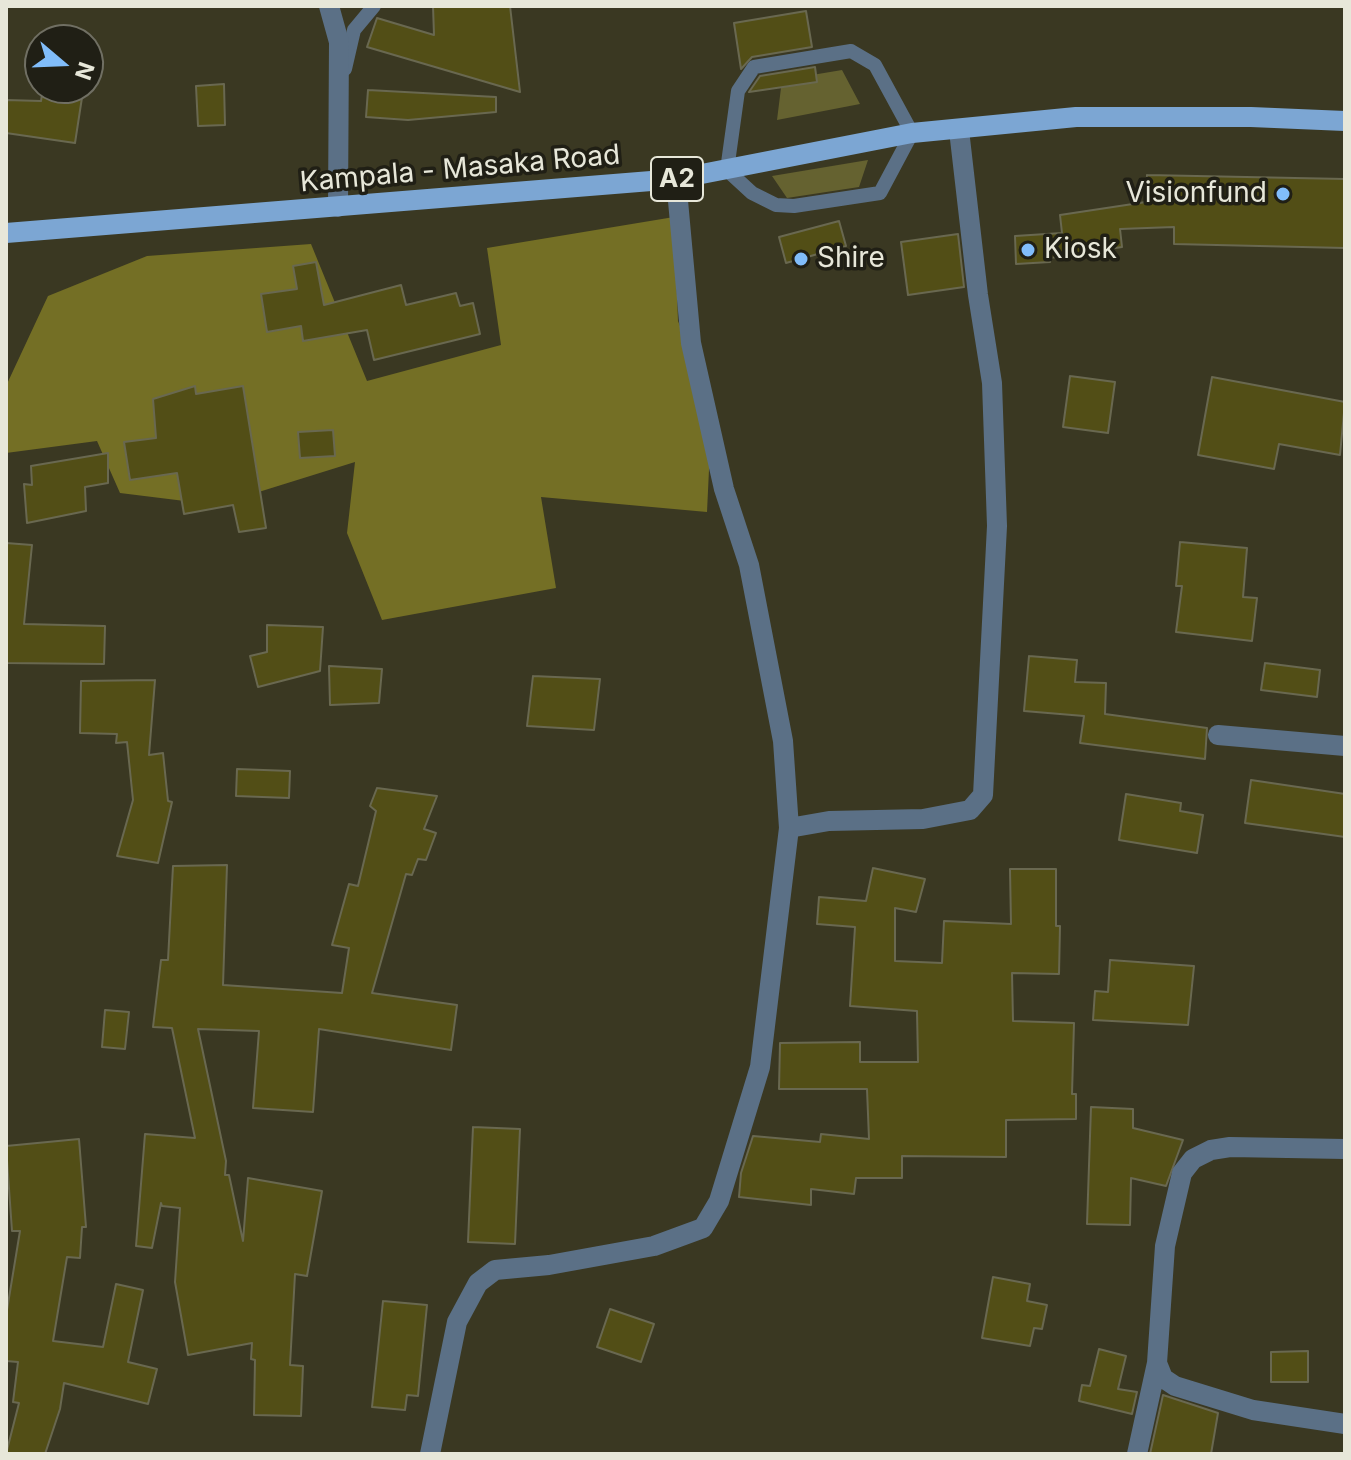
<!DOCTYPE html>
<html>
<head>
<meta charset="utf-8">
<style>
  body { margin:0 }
  #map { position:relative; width:1351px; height:1460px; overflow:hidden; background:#3a3822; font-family:Inter,sans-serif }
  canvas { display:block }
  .frame { position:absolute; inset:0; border:8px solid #e7e7d9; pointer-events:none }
  .north { position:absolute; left:24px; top:24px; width:80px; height:80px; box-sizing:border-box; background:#201f15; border:2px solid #706f63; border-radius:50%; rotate:109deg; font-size:22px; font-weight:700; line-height:32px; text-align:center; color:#e7e7d9 }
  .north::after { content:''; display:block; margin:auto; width:28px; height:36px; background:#81bdfa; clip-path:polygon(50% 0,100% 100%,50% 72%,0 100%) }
</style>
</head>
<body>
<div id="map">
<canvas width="1351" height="1460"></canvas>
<div class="frame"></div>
<div class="north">N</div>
</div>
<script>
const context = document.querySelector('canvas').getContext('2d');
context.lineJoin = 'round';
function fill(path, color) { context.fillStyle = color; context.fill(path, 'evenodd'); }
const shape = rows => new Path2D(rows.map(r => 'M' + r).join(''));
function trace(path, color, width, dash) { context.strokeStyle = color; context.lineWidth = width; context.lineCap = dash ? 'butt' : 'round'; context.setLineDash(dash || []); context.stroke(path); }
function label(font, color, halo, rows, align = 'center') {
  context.font = font + ' Inter,sans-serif'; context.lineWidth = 7; context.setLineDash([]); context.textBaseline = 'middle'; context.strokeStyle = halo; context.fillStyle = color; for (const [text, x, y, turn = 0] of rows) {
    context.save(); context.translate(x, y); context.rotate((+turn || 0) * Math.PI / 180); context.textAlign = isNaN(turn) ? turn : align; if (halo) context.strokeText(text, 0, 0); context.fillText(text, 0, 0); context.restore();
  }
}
fill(shape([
  [842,70,860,104,777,120,782,80],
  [868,160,859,187,787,198,772,176]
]), '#656230');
fill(shape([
  [674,217,678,321,712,406,707,512,541,497,556,588,382,620,347,533,355,462,217,505,120,493,97,441,6,453,6,386,48,296,147,256,311,244,367,381,501,345,487,248]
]), '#746f25');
const building = shape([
  [433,6,510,6,520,92,367,47,377,18,434,35,433,6],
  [806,11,812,47,752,57,741,69,734,23,806,11],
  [815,67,817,82,749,92,760,76,815,67],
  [224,84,225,125,198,126,196,86,224,84],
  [43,88,83,91,75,143,6,133,6,100,41,101,43,88],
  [368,90,496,97,496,112,408,120,366,117,368,90],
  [1147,175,1345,179,1345,248,1174,244,1174,227,1120,229,1122,247,1050,258,1050,262,1016,264,1015,236,1062,233,1060,215,1146,202,1147,175],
  [839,221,846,246,786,263,779,237,839,221],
  [958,234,964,287,908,295,901,242,958,234],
  [316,262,324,305,401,285,406,305,456,293,460,306,473,303,480,334,374,360,367,330,303,341,301,326,267,332,261,294,297,289,293,266,316,262],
  [1070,376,1115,382,1108,433,1063,427,1070,376],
  [1212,377,1345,402,1340,455,1279,444,1274,469,1198,455,1212,377],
  [195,386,196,394,243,386,266,528,239,532,233,505,184,514,177,473,130,480,124,442,156,438,153,399,195,386],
  [333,430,335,456,300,458,298,432,333,430],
  [108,453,108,483,85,487,86,511,27,523,24,484,32,485,31,466,108,453],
  [1180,542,1247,548,1243,597,1257,598,1252,641,1176,632,1182,586,1176,586,1180,542],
  [6,543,32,545,24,624,105,626,104,664,6,663,6,543],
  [267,625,323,627,320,671,258,687,250,656,267,652,267,625],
  [1029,656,1077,660,1075,682,1106,683,1105,714,1207,728,1205,759,1080,743,1084,716,1024,711,1029,656],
  [1265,663,1320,670,1317,697,1261,690,1265,663],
  [329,666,382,669,379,703,330,705,329,666],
  [533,676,600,679,594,730,527,726,533,676],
  [155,680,149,755,163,753,168,801,172,802,158,863,117,856,133,800,127,742,116,743,117,734,80,733,81,681,155,680],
  [237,769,290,771,289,798,236,796,237,769],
  [1251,780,1345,794,1345,837,1245,823,1251,780],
  [377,788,437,796,424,829,436,833,426,860,418,859,412,875,406,874,372,993,457,1005,451,1050,319,1029,313,1112,253,1108,259,1031,198,1029,226,1161,225,1175,229,1175,243,1241,248,1178,322,1191,307,1276,295,1274,290,1365,303,1366,301,1416,254,1415,255,1360,251,1359,252,1343,188,1355,175,1282,180,1208,162,1206,161,1203,152,1248,136,1246,145,1134,195,1138,172,1028,153,1027,161,960,168,960,173,866,227,865,223,985,342,993,349,948,332,945,349,884,358,886,376,811,370,806,377,788],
  [1126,794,1181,803,1180,811,1203,815,1197,853,1119,840,1126,794],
  [873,868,925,879,916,912,895,908,895,961,942,963,944,921,1011,924,1010,869,1056,869,1056,926,1060,926,1059,974,1012,973,1013,1021,1074,1023,1072,1094,1076,1094,1076,1119,1006,1120,1006,1157,902,1156,902,1178,856,1178,854,1194,811,1189,811,1205,739,1197,741,1173,753,1136,820,1142,821,1134,869,1139,867,1089,779,1089,780,1043,860,1042,860,1062,918,1062,917,1011,850,1006,855,927,817,924,819,897,866,901,873,868],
  [1110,960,1194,966,1188,1025,1093,1020,1095,991,1108,992,1110,960],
  [105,1010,129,1012,125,1049,102,1047,105,1010],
  [1091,1107,1133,1109,1133,1128,1183,1140,1166,1186,1131,1178,1130,1225,1087,1224,1091,1107],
  [473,1127,520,1129,515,1244,468,1242,473,1127],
  [79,1139,86,1227,82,1227,80,1258,67,1257,53,1341,103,1347,116,1284,143,1290,128,1362,157,1369,148,1404,64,1383,60,1409,45,1454,6,1454,19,1403,13,1402,18,1362,6,1361,6,1316,20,1231,12,1231,6,1146,79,1139],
  [993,1277,1030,1284,1027,1301,1047,1305,1042,1329,1034,1328,1030,1346,982,1338,993,1277],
  [383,1301,427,1305,418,1396,407,1395,405,1410,372,1407,383,1301],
  [610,1309,654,1324,641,1362,597,1347,610,1309],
  [1099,1349,1126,1356,1118,1389,1137,1392,1132,1414,1079,1401,1082,1385,1090,1386,1099,1349],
  [1308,1351,1308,1382,1271,1382,1271,1352,1308,1351],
  [1163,1395,1218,1413,1211,1454,1150,1454,1163,1395]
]);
fill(building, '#524e16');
trace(building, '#696850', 2);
trace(shape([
  [851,51,875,65,912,133,880,193,794,206,776,205,752,193,727,170,738,91,754,67,851,51],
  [345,69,354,30,374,6]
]), '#5b7086', 14);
trace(shape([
  [329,6,339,42,338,207],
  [1218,735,1345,746],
  [789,828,829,821,923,819,970,810,983,795,997,526,992,383,978,295,959,130],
  [1345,1149,1230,1147,1211,1150,1193,1159,1182,1173,1165,1246,1157,1363,1163,1378,1175,1386,1253,1410,1345,1424],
  [430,1454,457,1322,478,1283,495,1270,549,1265,654,1246,703,1228,719,1201,760,1067,789,828,783,741,749,565,724,489,691,343,676,179],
  [1137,1454,1157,1363]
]), '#5b7086', 20);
trace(shape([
  [6,233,676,179,912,133,1076,117,1251,117,1345,121]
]), '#7ca6d3', 20);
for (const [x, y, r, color] of [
  [1283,194,8,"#81bdfa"],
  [1028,250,8,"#81bdfa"],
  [801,259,8,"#81bdfa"]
]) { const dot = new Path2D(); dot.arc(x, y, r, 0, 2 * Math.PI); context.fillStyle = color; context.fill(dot); trace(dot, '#201f15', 3); }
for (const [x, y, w] of [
  [677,179,52]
]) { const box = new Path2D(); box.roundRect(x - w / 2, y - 22, w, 44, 6); context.fillStyle = '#201f15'; context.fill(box); trace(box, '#e7e7d9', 2); }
label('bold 26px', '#e7e7d9', null, [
  ["A2",677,179]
]);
label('28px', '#e7e7d9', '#201f15', [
  ["Kampala - Masaka Road",460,169,-5]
]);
label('28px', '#e7e7d9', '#201f15', [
  ["Visionfund",1267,194,"right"],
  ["Kiosk",1044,250],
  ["Shire",817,259]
], 'left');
</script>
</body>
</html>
